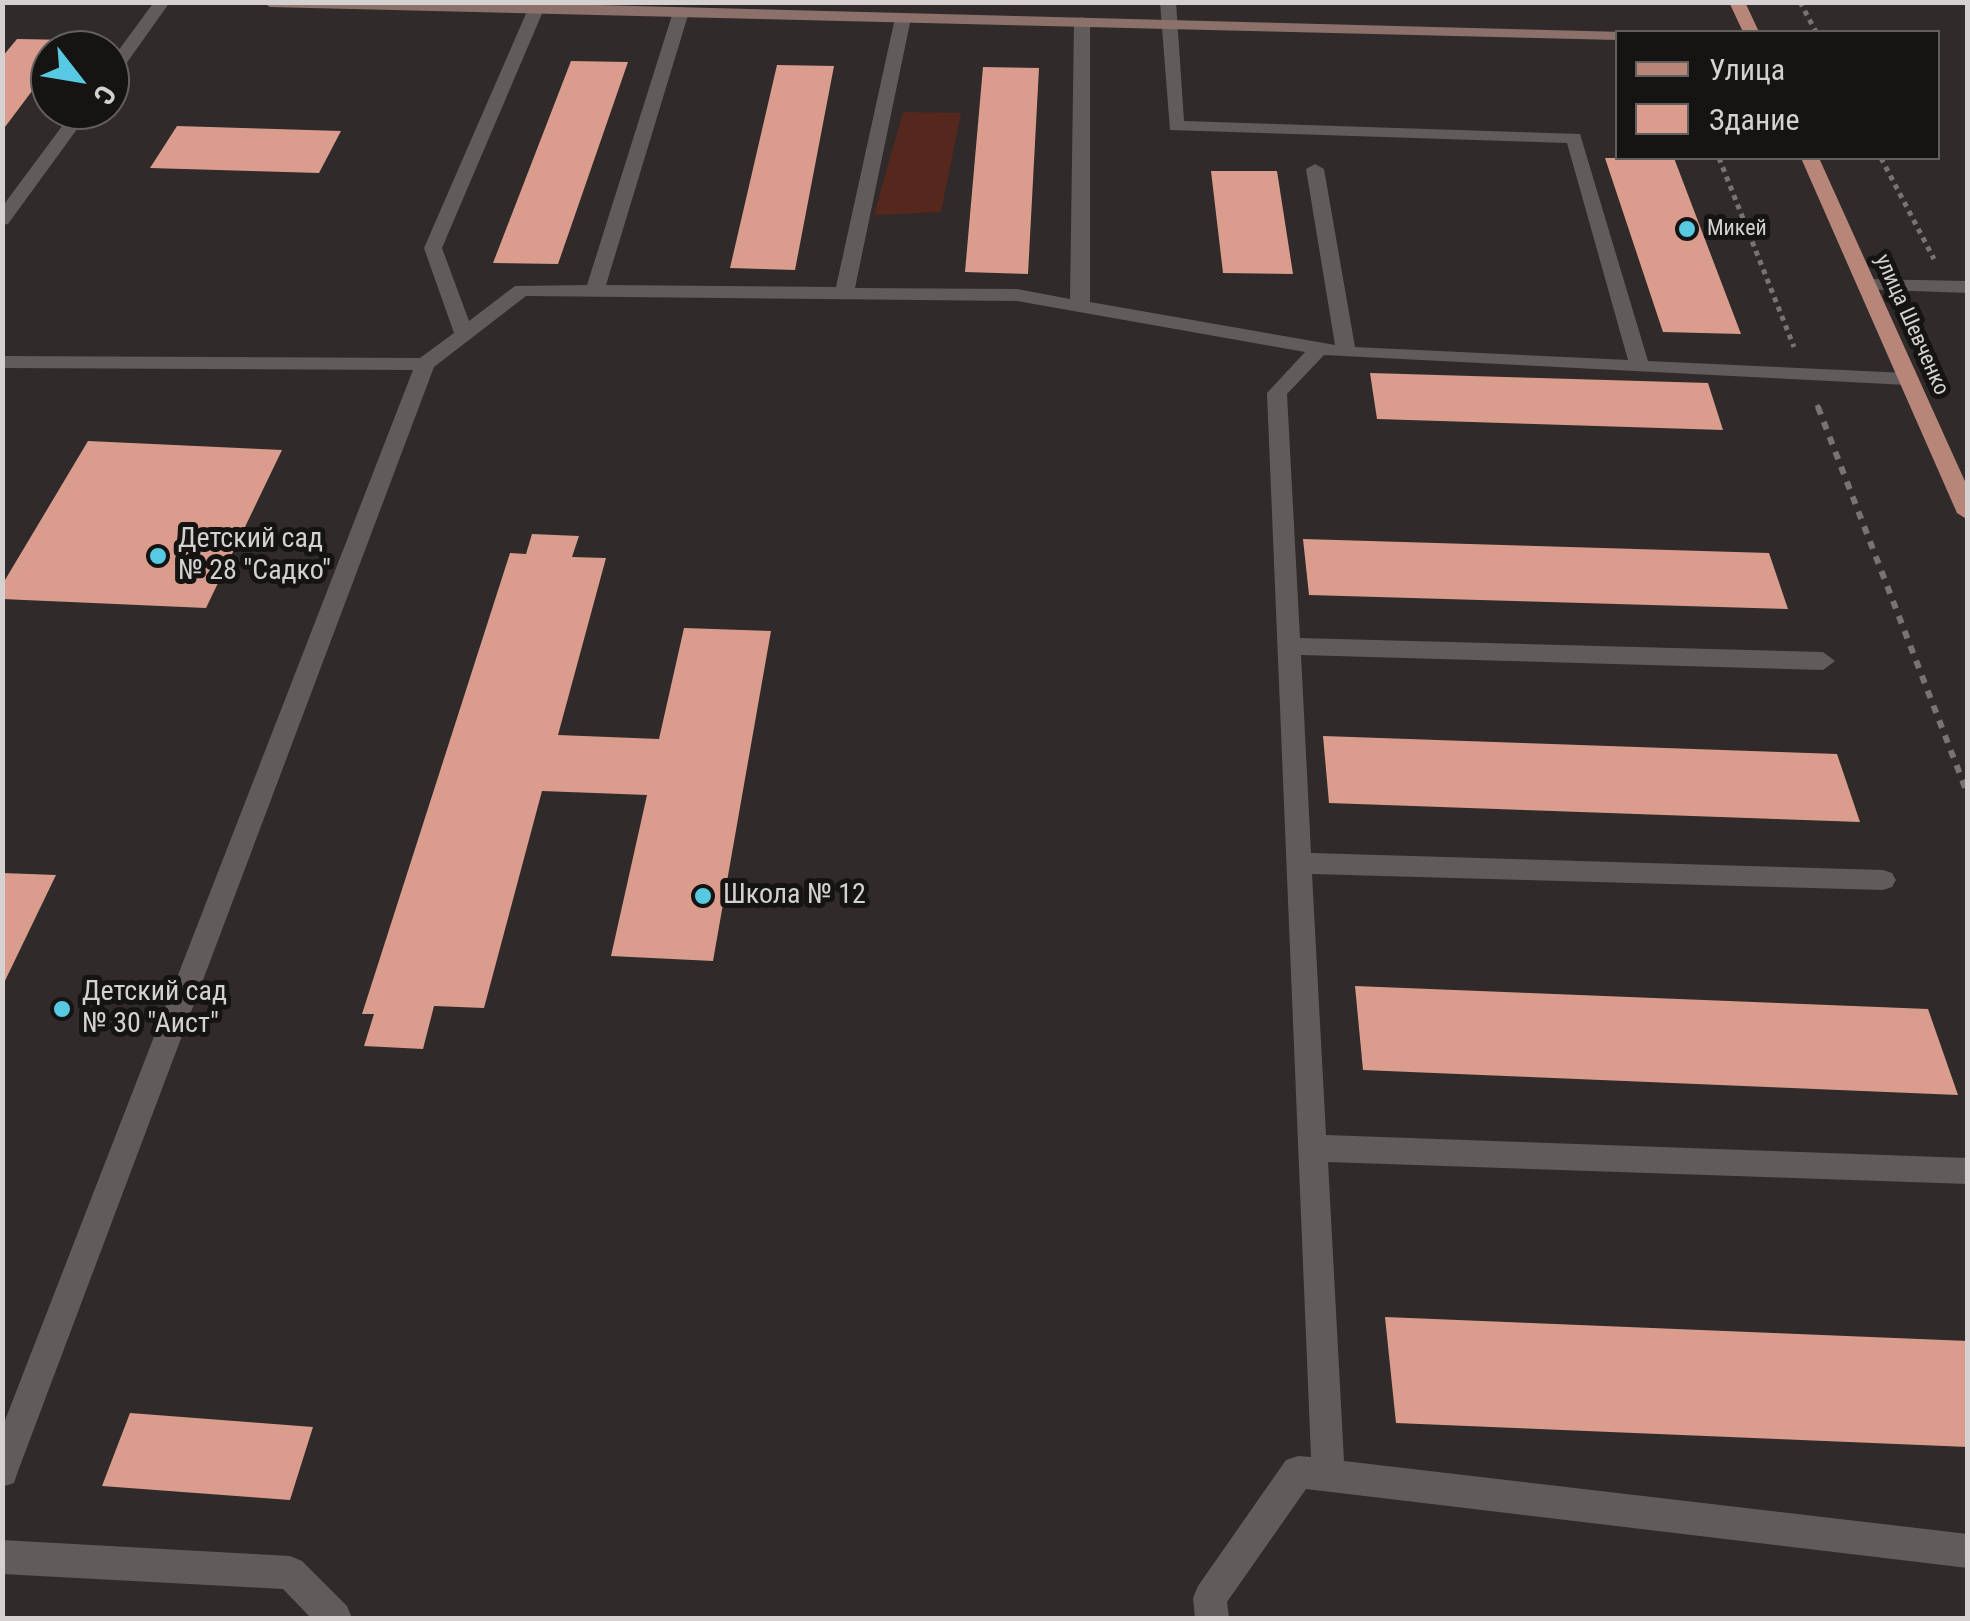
<!DOCTYPE html>
<html>
<head>
<meta charset="utf-8">
<style>
  body { margin:0 }
  #map { position:relative; width:1970px; height:1621px; overflow:hidden; background:#302b2a; font-family:"Roboto Condensed",sans-serif }
  canvas { display:block }
  .frame { position:absolute; inset:0; border:5px solid #d4d1d0; pointer-events:none }
  .legend { position:absolute; left:1615px; top:30px; width:325px; height:130px; box-sizing:border-box; background:#161413; border:2px solid #62605f; margin:0; padding:12px 18px; list-style:none; font-size:30px; color:#d4d1d0 }
  .legend li { display:flex; align-items:center; gap:20px; height:50px }
  .legend b { width:50px; border:2px solid #62605f }
  .north { position:absolute; left:30px; top:30px; width:100px; height:100px; box-sizing:border-box; background:#161413; border:2px solid #62605f; border-radius:50%; rotate:121deg; font-size:28px; font-weight:700; line-height:40px; text-align:center; color:#d4d1d0 }
  .north::after { content:''; display:block; margin:auto; width:35px; height:45px; background:#57c9e2; clip-path:polygon(50% 0,100% 100%,50% 72%,0 100%) }
</style>
</head>
<body>
<div id="map">
<canvas width="1970" height="1621"></canvas>
<div class="frame"></div>
<ul class="legend">
<li><b style="height:12px;background:#b88679"></b>Улица</li>
<li><b style="height:28px;background:#da9d8d"></b>Здание</li>
</ul>
<div class="north">С</div>
</div>
<script>
const context = document.querySelector('canvas').getContext('2d');
context.lineJoin = 'round';
function fill(path, color) { context.fillStyle = color; context.fill(path, 'evenodd'); }
const shape = rows => new Path2D(rows.map(r => 'M' + r).join(''));
function trace(path, color, width, dash) { context.strokeStyle = color; context.lineWidth = width; context.lineCap = dash ? 'butt' : 'round'; context.setLineDash(dash || []); context.stroke(path); }
function label(font, color, halo, rows, align = 'center') {
  context.font = font + ' "Roboto Condensed",sans-serif'; context.lineWidth = 10; context.setLineDash([]); context.textBaseline = 'middle'; context.strokeStyle = halo; context.fillStyle = color; for (const [text, x, y, turn = 0] of rows) {
    context.save(); context.translate(x, y); context.rotate((+turn || 0) * Math.PI / 180); context.textAlign = isNaN(turn) ? turn : align; if (halo) context.strokeText(text, 0, 0); context.fillText(text, 0, 0); context.restore();
  }
}
fill(shape([
  [903,112,961,113,941,212,874,215]
]), '#56271c');
fill(shape([
  [17,39,70,40,63,50,50,50,50,67,2,131,2,57],
  [571,61,628,62,558,264,493,263],
  [777,65,834,66,795,270,730,268],
  [983,67,1039,68,1028,274,965,272],
  [177,126,341,131,319,173,150,168],
  [1605,158,1674,158,1741,334,1663,332],
  [1211,171,1277,171,1293,274,1223,273],
  [1370,373,1708,383,1723,430,1377,419],
  [88,441,282,450,206,608,2,599,2,585],
  [532,534,579,536,572,557,606,558,558,735,659,739,684,628,771,631,713,961,611,956,647,795,542,791,484,1008,434,1006,423,1049,364,1046,374,1014,362,1014,510,553,526,554],
  [1303,539,1769,553,1788,609,1309,595],
  [1323,736,1837,754,1860,822,1329,803],
  [2,873,56,875,2,987],
  [1355,986,1928,1009,1958,1095,1363,1070],
  [1385,1317,1968,1341,1968,1447,1396,1423],
  [130,1413,313,1427,290,1500,102,1486]
]), '#da9d8d');
trace(shape([
  [1800,2,1816,32],
  [1719,158,1794,347],
  [1881,158,1934,259],
  [1817,405,1819,409]
]), '#797473', 5, [5, 5]);
trace(shape([
  [1818,407,1968,795]
]), '#797473', 6, [8, 8]);
fill(shape([
  [154,2,170,2,116,78,110,79,110,62,154,2],
  [1160,2,1176,2,1184,121,1580,134,1648,361,1907,373,1917,379,1907,385,1324,355,1287,394,1300,638,1823,652,1835,661,1823,670,1301,655,1311,853,1883,870,1892,873,1896,880,1892,887,1883,890,1312,874,1326,1135,1968,1158,1968,1184,1328,1162,1344,1461,1968,1534,1968,1568,1306,1489,1227,1602,1229,1618,1195,1618,1193,1598,1198,1586,1286,1460,1298,1456,1311,1457,1267,393,1305,352,1017,301,526,296,434,367,18,1471,14,1483,2,1487,2,1428,413,370,2,368,2,356,420,358,454,333,424,248,528,9,536,4,544,9,442,248,469,321,515,286,587,285,673,12,681,7,689,12,606,285,836,287,895,18,903,13,911,18,855,288,1017,289,1070,299,1074,22,1082,17,1090,22,1090,302,1335,345,1306,169,1315,164,1324,169,1355,347,1628,360,1567,143,1170,130,1160,2],
  [74,110,91,110,8,224,2,225,2,207,74,110],
  [2,1540,290,1556,302,1561,347,1606,352,1618,311,1618,283,1589,2,1574,2,1540]
]), '#615c5b');
fill(shape([
  [1865,279,1968,281,1968,293,1858,289,1858,281,1865,279]
]), '#615c5b');
fill(shape([
  [262,2,484,2,1624,32,1618,32,1618,40,270,7,262,2]
]), '#8c716a');
fill(shape([
  [1729,2,1745,2,1759,32,1743,32,1729,2],
  [1801,158,1819,158,1968,488,1968,520,1957,513,1801,158]
]), '#b88679');
for (const [x, y, r, color] of [
  [1687,229,10,"#57c9e2"],
  [158,556,10,"#57c9e2"],
  [703,896,10,"#57c9e2"],
  [62,1009,10,"#57c9e2"]
]) { const dot = new Path2D(); dot.arc(x, y, r, 0, 2 * Math.PI); context.fillStyle = color; context.fill(dot); trace(dot, '#161413', 4); }
label('22px', '#d4d1d0', '#161413', [
  ["Микей",1707,229]
], 'left');
label('22px', '#d4d1d0', '#161413', [
  ["улица Шевченко",1911,325,66]
]);
label('28px', '#d4d1d0', '#161413', [
  ["Детский сад",178,540],
  ["№ 28 \"Садко\"",178,572],
  ["Школа № 12",723,896],
  ["Детский сад",82,993],
  ["№ 30 \"Аист\"",82,1025]
], 'left');
</script>
</body>
</html>
